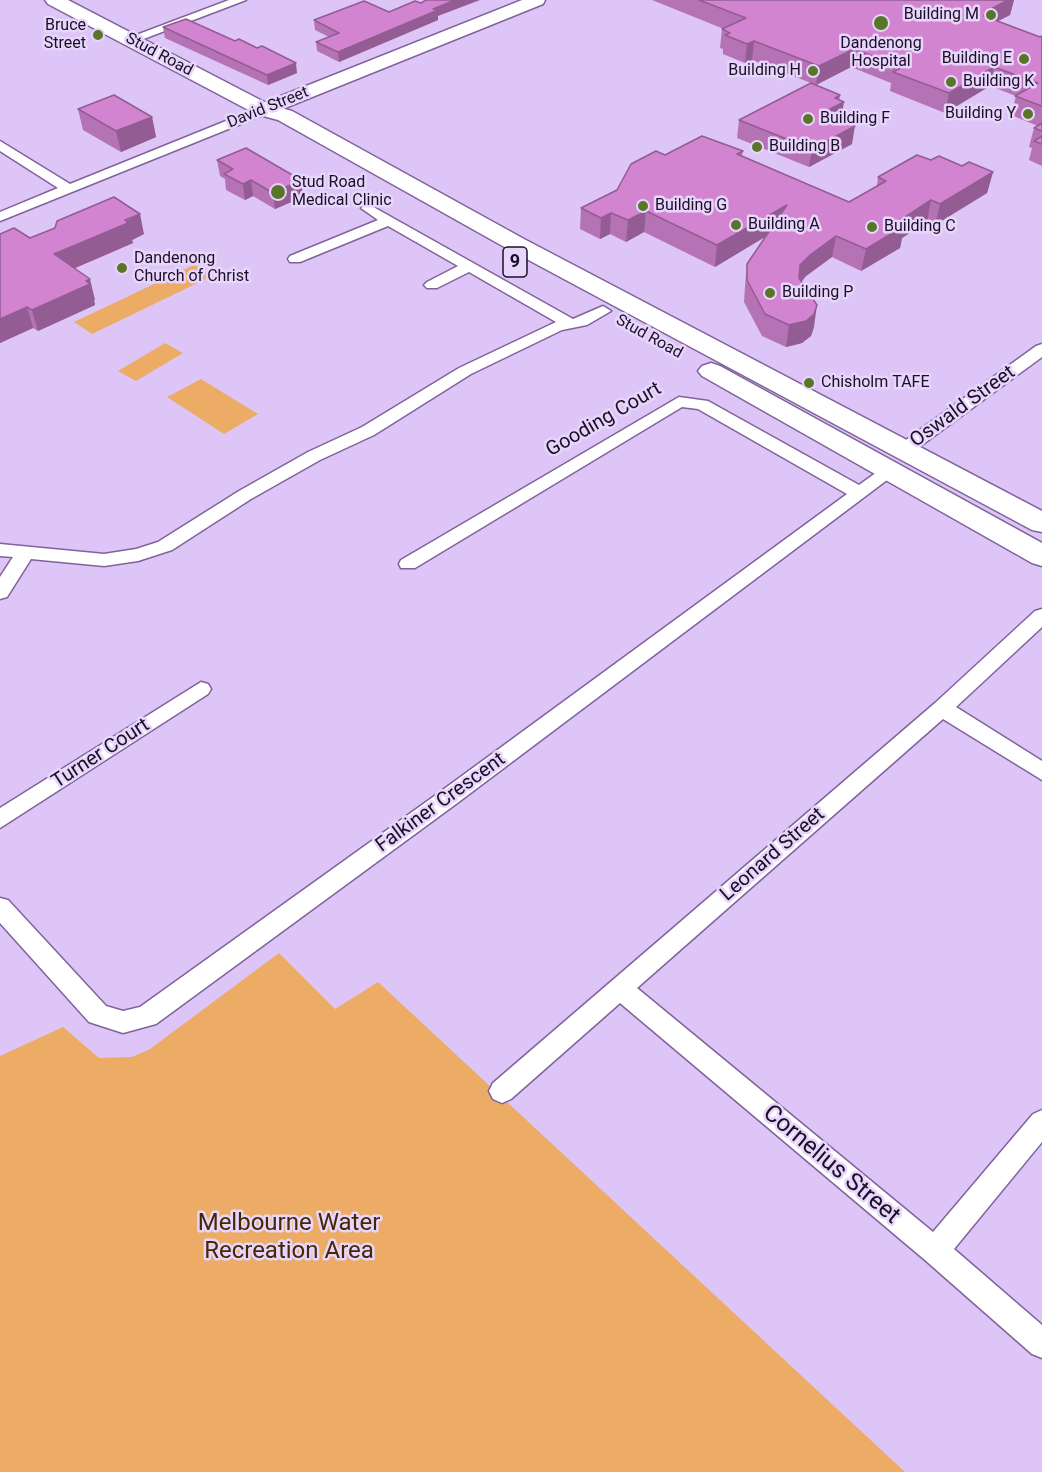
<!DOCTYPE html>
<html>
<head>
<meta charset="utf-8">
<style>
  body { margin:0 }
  canvas { display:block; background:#ddc5f7 }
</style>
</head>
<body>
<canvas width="1042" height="1472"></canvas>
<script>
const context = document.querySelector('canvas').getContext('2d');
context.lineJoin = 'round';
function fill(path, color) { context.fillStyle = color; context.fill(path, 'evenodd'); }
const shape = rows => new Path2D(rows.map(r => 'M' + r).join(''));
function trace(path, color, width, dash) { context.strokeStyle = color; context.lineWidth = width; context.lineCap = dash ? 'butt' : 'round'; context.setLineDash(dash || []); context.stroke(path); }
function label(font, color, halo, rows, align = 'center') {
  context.font = font + ' Roboto,sans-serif'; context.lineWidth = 5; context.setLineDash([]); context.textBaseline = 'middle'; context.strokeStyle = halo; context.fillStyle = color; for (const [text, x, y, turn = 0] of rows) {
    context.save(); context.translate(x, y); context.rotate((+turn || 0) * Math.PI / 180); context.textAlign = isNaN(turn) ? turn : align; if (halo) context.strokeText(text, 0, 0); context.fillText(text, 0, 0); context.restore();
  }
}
fill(shape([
  [194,265,212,276,92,334,74,322],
  [165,343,183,353,136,381,118,371],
  [201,379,258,414,224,434,167,397],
  [279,953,335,1009,378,982,905,1472,0,1472,0,1056,63,1027,99,1058,132,1057,150,1049]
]), '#ecac65');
const minor = shape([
  [229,0,246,0,133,43,123,40,229,0],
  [263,106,268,107,268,113,0,221,0,212,58,188,0,151,0,141,70,184,263,106],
  [368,204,573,319,603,306,611,311,587,325,562,330,471,374,374,435,320,460,251,499,172,550,138,561,104,566,31,559,7,597,0,599,0,577,13,557,0,556,0,544,104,554,136,549,158,542,239,491,308,452,362,427,459,368,556,322,469,272,437,288,427,288,424,285,427,282,458,266,388,226,300,262,290,262,288,259,290,256,378,220,361,208,368,204],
  [1042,344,1042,357,911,453,899,453,896,449,899,445,1036,346,1042,344],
  [679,397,708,401,859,485,884,467,890,465,899,471,456,804,156,1024,123,1033,89,1022,0,923,0,898,8,900,106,1006,123,1011,140,1007,440,792,847,494,698,409,682,407,415,568,401,568,399,564,401,560,679,397],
  [1042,609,1042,627,956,707,1042,761,1042,780,943,719,637,988,933,1232,1033,1114,1042,1110,1042,1142,954,1249,1042,1325,1042,1358,1032,1354,925,1260,620,1003,511,1099,502,1103,493,1099,489,1091,493,1083,935,703,1035,611,1042,609],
  [201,682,208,684,211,689,208,694,0,828,0,808,201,682]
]);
const secondary = shape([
  [522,0,545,0,543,4,270,114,256,114,254,110,256,106,522,0]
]);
const trunk = shape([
  [45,0,68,0,270,105,292,111,524,239,1042,511,1042,532,1032,530,508,249,278,120,256,114,48,4,45,0],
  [711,363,720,366,1042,543,1042,566,1032,563,702,376,698,371,702,366,711,363]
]);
trace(minor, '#80639b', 3);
trace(secondary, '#80639b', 3);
trace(trunk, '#80639b', 3);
fill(minor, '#fff');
fill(secondary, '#fff');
fill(trunk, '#fff');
fill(shape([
  [652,0,1014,0,1010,15,998,21,1040,37,1042,36,1042,166,1029,160,1032,148,1029,147,1034,128,1038,126,1011,115,1016,96,990,86,945,113,890,91,891,83,851,67,816,85,839,100,841,120,852,144,809,167,737,138,739,120,811,83,752,60,745,63,723,54,723,49,720,48,722,29,724,29],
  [389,12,438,16,438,20,339,62,317,51,316,42,329,37,315,30,314,20],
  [163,27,297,73,268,85,165,38],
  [78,109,152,117,156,137,121,152,83,130],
  [743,151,742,156,849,202,877,186,878,177,931,160,993,172,987,193,935,225,927,222,902,238,900,248,861,271,832,257,806,276,801,282,814,327,811,336,802,343,786,347,762,336,744,302,745,286,747,264,765,237,715,267,644,232,626,242,610,234,600,239,580,229,581,208,617,190,665,155],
  [217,160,303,197,275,209,253,196,245,200,226,190,225,179,220,176],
  [55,228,144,234,132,240,133,243,75,268,95,300,94,300,95,305,38,331,33,328,0,343,30,238]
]), '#b572b4');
fill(shape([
  [455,0,480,0,438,16,438,20,339,62,338,52,433,9],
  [1008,0,1014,0,1010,15,990,25,984,16,989,10],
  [754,41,752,60,745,63,747,44],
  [854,49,851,67,816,85,819,66],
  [296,63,297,73,268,85,267,75],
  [994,67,990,86,945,113,949,93],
  [840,95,838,105,844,102,841,120,824,112,835,98],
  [152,117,156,137,121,152,116,131],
  [855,126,852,144,809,167,812,149],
  [993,172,987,193,935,225,940,204],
  [251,180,253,196,245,200,243,184],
  [301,180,303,197,275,209,273,193],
  [931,200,927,222,902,238,900,248,861,271,866,249,896,223],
  [787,205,783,226,715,267,717,245],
  [646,211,644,232,626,242,628,220],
  [611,213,610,234,600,239,601,218],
  [140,214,144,234,132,240,133,243,59,275,54,254],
  [836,236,832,257,806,276,797,287,800,265,810,255],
  [90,279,95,300,94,300,95,305,38,331,32,310],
  [817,305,814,327,811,336,802,343,786,347,789,325],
  [27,307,33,328,0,343,0,319]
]), '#935c92');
const building = shape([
  [426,0,455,0,433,9,438,10,338,52,316,42,339,33,314,20,364,1,389,12,415,1,421,3,426,0],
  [699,0,1008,0,989,10,993,11,984,16,1040,37,1042,36,1042,106,1015,96,1038,83,994,67,949,93,893,72,902,67,854,49,819,66,754,41,747,44,725,35,730,33,722,29,746,18,699,0],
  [186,19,235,41,239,39,257,48,262,46,296,63,267,75,163,27,186,19],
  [811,83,840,95,835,98,844,102,824,112,855,126,812,149,739,120,811,83],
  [114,95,152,117,116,131,78,109,114,95],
  [1042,123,1042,131,1034,128,1042,123],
  [702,136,743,151,737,154,849,202,886,181,878,177,917,155,931,160,939,156,962,166,969,162,993,172,940,204,931,200,896,223,904,226,866,249,836,236,810,255,800,265,799,278,817,305,814,314,806,321,789,325,765,314,747,280,747,264,787,205,717,245,646,211,628,220,611,213,601,218,581,208,617,190,631,164,656,151,665,155,702,136],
  [1042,136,1042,144,1034,141,1042,136],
  [246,148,301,180,273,193,251,180,243,184,224,174,233,169,217,160,246,148],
  [114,197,140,214,125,220,128,223,54,254,90,279,86,281,90,284,32,310,27,307,0,319,0,234,14,228,30,238,55,228,57,221,114,197]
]);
fill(building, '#d284d1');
trace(building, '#935c92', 1.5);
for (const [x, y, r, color] of [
  [991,15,6,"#587529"],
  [881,23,8,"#587529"],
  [98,35,6,"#587529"],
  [1024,59,6,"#587529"],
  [813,71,6,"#587529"],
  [951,82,6,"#587529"],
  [1028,114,6,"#587529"],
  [808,119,6,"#587529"],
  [757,147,6,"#587529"],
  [278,192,8,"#587529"],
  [643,206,6,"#587529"],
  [736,225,6,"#587529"],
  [872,227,6,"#587529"],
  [122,268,6,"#587529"],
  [770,293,6,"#587529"],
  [809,383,6,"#587529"]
]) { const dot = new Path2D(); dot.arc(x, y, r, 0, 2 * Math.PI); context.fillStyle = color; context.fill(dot); trace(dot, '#e7d5fb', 2); }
label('16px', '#1b0f25', '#e7d5fb', [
  ["Building M",979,15,"right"],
  ["Bruce",86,26,"right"],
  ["Street",86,44,"right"],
  ["Dandenong",881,44,"center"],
  ["Hospital",881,62,"center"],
  ["Building E",1012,59,"right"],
  ["Building H",801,71,"right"],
  ["Building K",963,82],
  ["Building Y",1016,114,"right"],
  ["Building F",820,119],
  ["Building B",769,147],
  ["Stud Road",292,183],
  ["Medical Clinic",292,201],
  ["Building G",655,206],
  ["Building A",748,225],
  ["Building C",884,227],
  ["Dandenong",134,259],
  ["Church of Christ",134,277],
  ["Building P",782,293],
  ["Chisholm TAFE",821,383]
], 'left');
label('16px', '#1b0f25', '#e7d5fb', [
  ["Stud Road",159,55,28],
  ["David Street",268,108,-22],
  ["Stud Road",649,337,29]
]);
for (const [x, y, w] of [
  [515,262,24]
]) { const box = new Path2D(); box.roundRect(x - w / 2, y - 15, w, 30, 4.5); context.fillStyle = '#e7d5fb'; context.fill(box); trace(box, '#1b0f25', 1.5); }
label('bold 18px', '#1b0f25', null, [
  ["9",515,262]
]);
label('20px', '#1b0f25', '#e7d5fb', [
  ["Oswald Street",963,407,-36],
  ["Gooding Court",604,420,-30],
  ["Turner Court",101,754,-33],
  ["Falkiner Crescent",441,803,-36],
  ["Leonard Street",773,855,-41]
]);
label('24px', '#1b0f25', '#e7d5fb', [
  ["Cornelius Street",831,1165,40]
]);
label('24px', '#452801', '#e7d5fb', [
  ["Melbourne Water",289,1224],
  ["Recreation Area",289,1252]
]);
</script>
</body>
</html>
